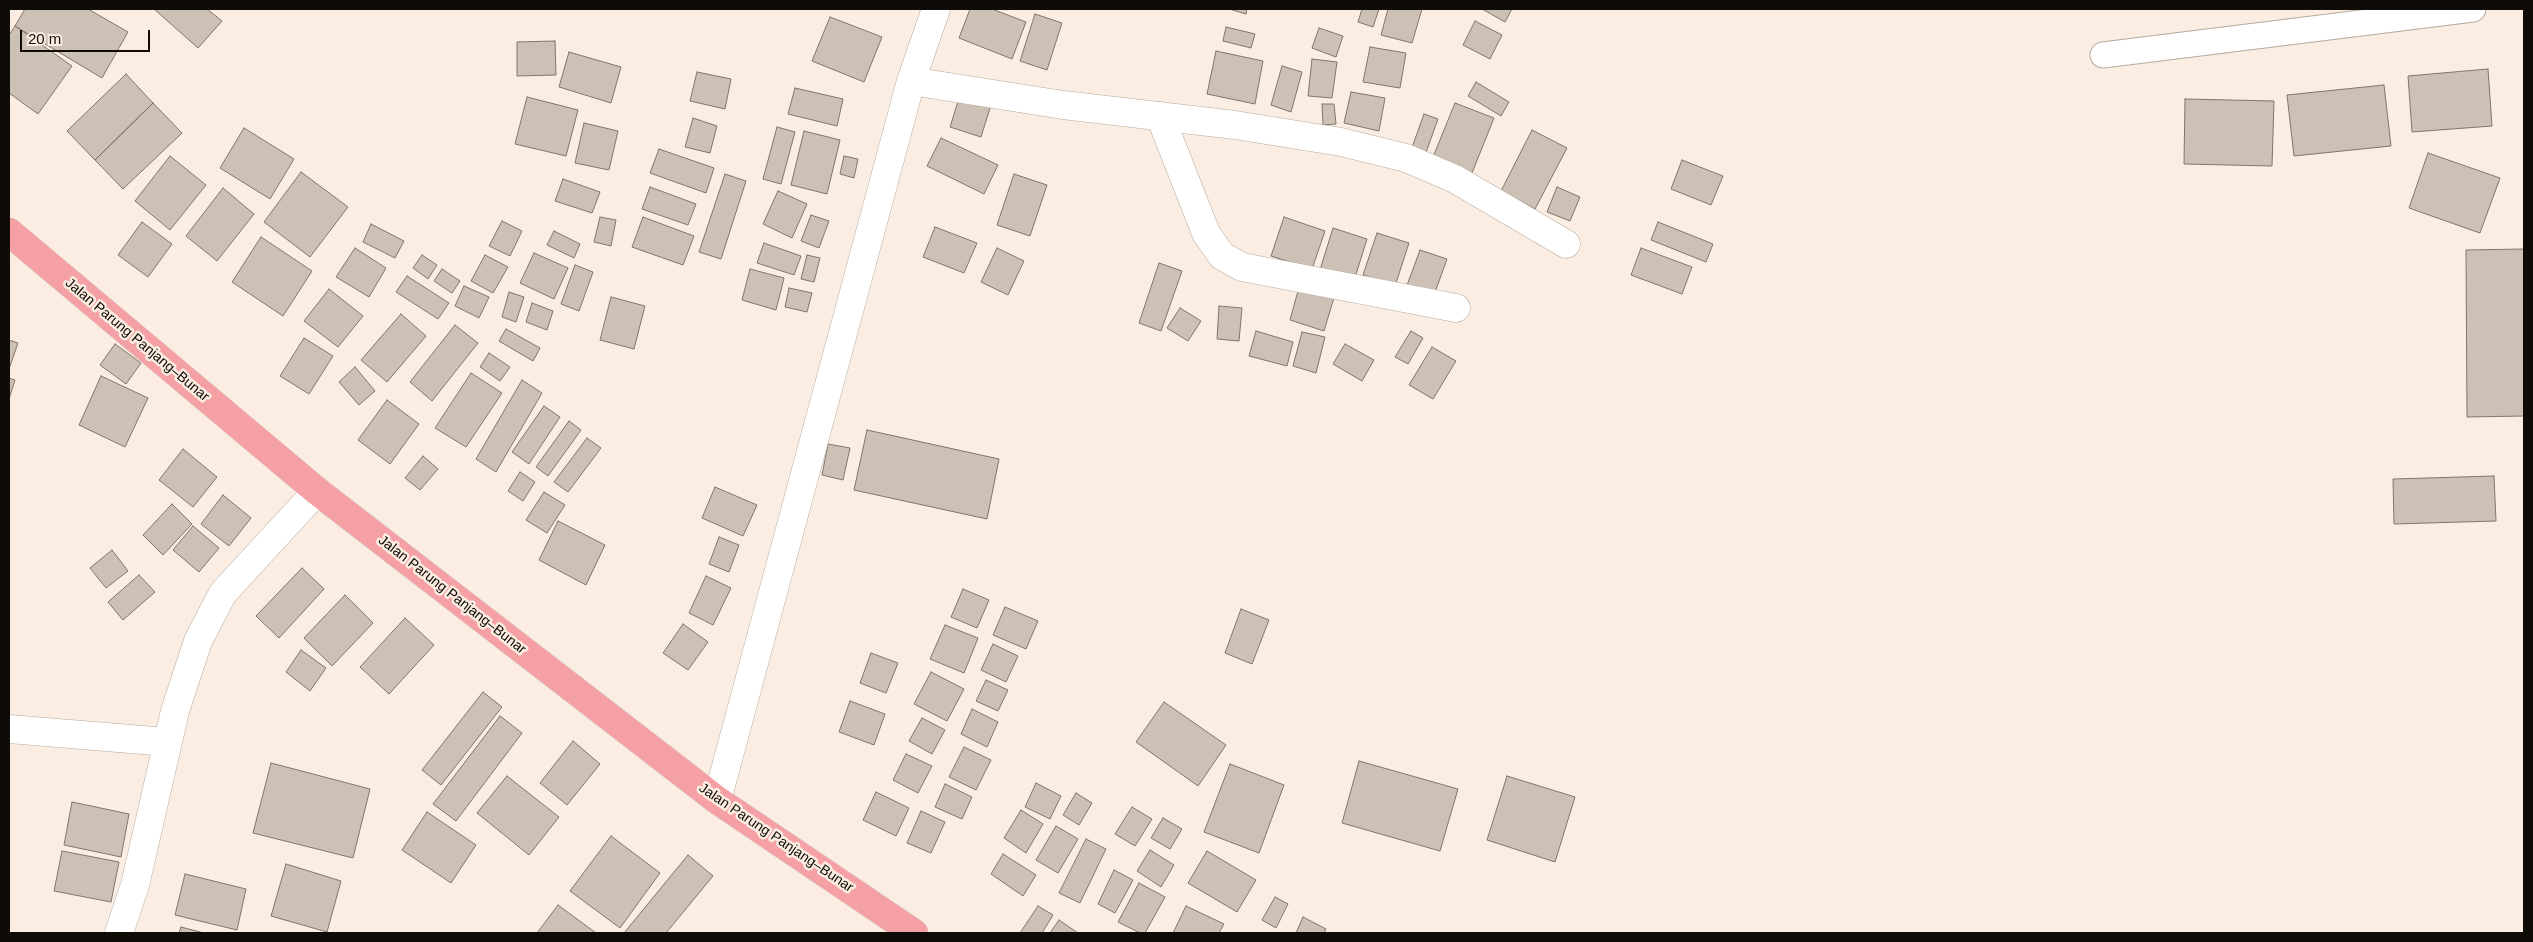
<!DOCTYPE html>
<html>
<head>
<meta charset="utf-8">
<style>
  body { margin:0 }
  #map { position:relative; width:2533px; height:942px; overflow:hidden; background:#fbede1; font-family:Arial,sans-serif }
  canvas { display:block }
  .frame { position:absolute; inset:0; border:10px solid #0f0b07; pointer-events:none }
  .scale { position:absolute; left:20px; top:30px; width:130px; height:22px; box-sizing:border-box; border:2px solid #0f0b07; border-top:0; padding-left:6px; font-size:15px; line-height:18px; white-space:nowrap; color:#0f0b07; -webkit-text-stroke:4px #fbede1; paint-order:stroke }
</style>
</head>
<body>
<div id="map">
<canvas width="2533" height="942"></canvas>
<div class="frame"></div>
<div class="scale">20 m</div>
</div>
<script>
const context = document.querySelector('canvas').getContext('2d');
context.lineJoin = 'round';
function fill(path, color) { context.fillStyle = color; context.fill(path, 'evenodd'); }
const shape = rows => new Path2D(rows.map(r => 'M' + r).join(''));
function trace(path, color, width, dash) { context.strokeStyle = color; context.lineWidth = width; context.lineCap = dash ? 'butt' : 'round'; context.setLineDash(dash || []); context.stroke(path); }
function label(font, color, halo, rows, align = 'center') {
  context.font = font + ' Arial,sans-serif'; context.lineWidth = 5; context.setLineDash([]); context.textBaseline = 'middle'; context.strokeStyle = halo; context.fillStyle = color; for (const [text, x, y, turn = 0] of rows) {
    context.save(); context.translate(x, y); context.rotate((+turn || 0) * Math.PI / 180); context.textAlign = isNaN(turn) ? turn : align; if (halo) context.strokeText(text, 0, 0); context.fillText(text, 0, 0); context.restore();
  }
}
const building = shape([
  [25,9,88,9,128,32,102,78,15,26,25,9],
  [154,9,207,9,222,21,198,48,154,9],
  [970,9,992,9,1026,22,1012,59,959,38,970,9],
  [1229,9,1247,9,1246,14,1229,9],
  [1362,9,1379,9,1373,27,1358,22,1362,9],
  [1388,9,1422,9,1412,43,1381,35,1388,9],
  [1482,9,1512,9,1505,22,1482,9],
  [1035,14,1062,23,1047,70,1020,61,1035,14],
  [830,17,882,37,864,82,812,61,830,17],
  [1475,21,1502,35,1490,59,1463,45,1475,21],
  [15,26,72,66,38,114,9,93,9,35,15,26],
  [1226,27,1255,34,1251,48,1223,41,1226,27],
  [1319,28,1343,36,1336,57,1312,48,1319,28],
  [555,41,556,75,517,76,517,42,555,41],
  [1370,47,1406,53,1400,88,1363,82,1370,47],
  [1216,51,1263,61,1255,104,1207,94,1216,51],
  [569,52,621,67,611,103,559,87,569,52],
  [1312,59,1337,62,1332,98,1308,96,1312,59],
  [1282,66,1302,72,1291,112,1271,105,1282,66],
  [2488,69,2492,126,2412,132,2408,76,2488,69],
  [697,72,731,79,725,109,690,101,697,72],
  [126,74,153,103,95,160,67,131,126,74],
  [1476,82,1509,102,1501,116,1468,96,1476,82],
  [2384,85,2391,146,2294,156,2287,95,2384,85],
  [795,88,843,99,837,126,788,114,795,88],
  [1351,92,1385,98,1379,131,1344,123,1351,92],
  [960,95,991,105,981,137,950,127,960,95],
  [527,97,578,110,566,156,515,144,527,97],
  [2185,99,2274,101,2272,166,2184,164,2185,99],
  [153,103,182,133,123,189,95,160,153,103],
  [1455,103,1494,118,1472,173,1433,157,1455,103],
  [1322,104,1334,104,1336,124,1323,125,1322,104],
  [1424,114,1438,119,1424,158,1410,153,1424,114],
  [693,118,717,126,710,153,685,147,693,118],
  [584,123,618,131,609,170,575,163,584,123],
  [777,127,795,132,781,184,763,179,777,127],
  [244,128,294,159,270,199,220,168,244,128],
  [1532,130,1567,148,1535,209,1501,191,1532,130],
  [804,131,840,140,827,194,791,185,804,131],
  [941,138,998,165,984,194,927,166,941,138],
  [659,149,714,168,706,193,650,173,659,149],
  [2428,153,2500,178,2480,233,2409,208,2428,153],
  [170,156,206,185,170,230,135,201,170,156],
  [844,156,858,159,854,178,840,174,844,156],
  [1682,160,1723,176,1711,205,1671,189,1682,160],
  [301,172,348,207,310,257,264,222,301,172],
  [725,174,746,181,721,259,699,252,725,174],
  [1014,174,1047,185,1030,236,997,225,1014,174],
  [563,179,600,192,592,213,555,201,563,179],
  [650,187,696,204,688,225,642,209,650,187],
  [1557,187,1580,197,1570,221,1547,212,1557,187],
  [223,188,254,214,217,261,186,236,223,188],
  [778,191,807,204,792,238,763,224,778,191],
  [811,215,829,221,819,248,801,241,811,215],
  [600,217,616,220,611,246,594,242,600,217],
  [643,217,694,236,683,265,632,247,643,217],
  [1284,217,1325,231,1312,269,1271,256,1284,217],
  [502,221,522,231,510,256,489,246,502,221],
  [142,222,172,244,148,277,118,255,142,222],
  [1658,222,1713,244,1706,262,1651,240,1658,222],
  [371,224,404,241,395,258,363,242,371,224],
  [935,227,977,243,964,273,923,257,935,227],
  [1333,228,1367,239,1353,284,1319,273,1333,228],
  [554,231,580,244,574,258,547,245,554,231],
  [1377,233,1409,243,1395,286,1363,275,1377,233],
  [261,237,312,271,283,316,232,282,261,237],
  [764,243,801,256,794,275,757,263,764,243],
  [355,248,386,268,369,297,336,277,355,248],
  [997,248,1024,261,1008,295,981,282,997,248],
  [1641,248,1692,267,1682,294,1631,275,1641,248],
  [2524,249,2524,416,2467,417,2466,250,2524,249],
  [1420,250,1447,259,1433,298,1406,288,1420,250],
  [534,253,568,268,554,299,520,283,534,253],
  [422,255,437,265,428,279,413,268,422,255],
  [485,255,508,267,493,293,471,281,485,255],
  [807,255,820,258,814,282,801,279,807,255],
  [1159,263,1182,271,1161,331,1139,323,1159,263],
  [575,265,593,272,579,311,561,304,575,265],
  [442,269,460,281,452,293,434,281,442,269],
  [750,269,784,278,776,310,742,300,750,269],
  [407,276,449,303,438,319,396,292,407,276],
  [1301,280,1336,291,1324,331,1290,320,1301,280],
  [464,286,489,297,479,318,455,306,464,286],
  [789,288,812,293,807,312,785,307,789,288],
  [329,289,363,316,338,347,304,321,329,289],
  [509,292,524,297,516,322,502,317,509,292],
  [611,297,645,306,634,349,600,340,611,297],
  [532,303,553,311,547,330,526,322,532,303],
  [1219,306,1242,308,1239,341,1217,339,1219,306],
  [1180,308,1201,321,1188,341,1167,328,1180,308],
  [401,314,426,336,387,382,361,360,401,314],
  [455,325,478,343,432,401,410,382,455,325],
  [506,329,540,348,533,361,499,341,506,329],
  [1256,331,1293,342,1287,366,1249,356,1256,331],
  [1411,331,1423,338,1408,364,1395,357,1411,331],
  [1302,332,1325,337,1316,373,1293,366,1302,332],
  [304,338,333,356,309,394,280,376,304,338],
  [9,340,18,343,9,369,9,340],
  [115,344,141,363,126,384,100,365,115,344],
  [1345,344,1374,360,1362,381,1333,364,1345,344],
  [1432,347,1456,361,1433,399,1409,385,1432,347],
  [489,353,510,367,500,381,480,367,489,353],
  [355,367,375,391,359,405,339,382,355,367],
  [471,373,502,393,466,447,435,428,471,373],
  [101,376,148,398,125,447,79,425,101,376],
  [9,378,15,380,9,399,9,378],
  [522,380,542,393,496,472,476,459,522,380],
  [387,400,419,424,390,464,358,440,387,400],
  [544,406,560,417,529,464,512,452,544,406],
  [569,421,581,430,548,476,536,467,569,421],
  [867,430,999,459,987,519,854,490,867,430],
  [587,438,601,448,568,492,554,482,587,438],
  [828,444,850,448,843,480,822,475,828,444],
  [183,449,217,477,193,507,159,480,183,449],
  [423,456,438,469,420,490,405,478,423,456],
  [520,472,535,482,523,501,508,491,520,472],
  [2494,476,2496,521,2394,524,2393,479,2494,476],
  [715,487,757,505,743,536,702,518,715,487],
  [544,492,565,505,547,533,526,520,544,492],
  [223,495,251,518,229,546,201,524,223,495],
  [172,504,192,524,163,555,143,535,172,504],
  [558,521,605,545,586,585,539,560,558,521],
  [193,526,219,548,199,572,173,550,193,526],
  [719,537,739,545,729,572,709,564,719,537],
  [112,550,128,571,106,588,90,568,112,550],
  [302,568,324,589,279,638,256,616,302,568],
  [139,575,155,592,123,620,108,602,139,575],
  [706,576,731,588,713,625,689,613,706,576],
  [963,589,989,600,977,628,951,617,963,589],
  [345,595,373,623,332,666,304,638,345,595],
  [1005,607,1038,621,1026,649,993,635,1005,607],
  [1241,609,1269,620,1252,664,1225,653,1241,609],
  [405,618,434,645,389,694,360,667,405,618],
  [683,624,708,642,688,670,663,653,683,624],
  [945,625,978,638,964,673,930,659,945,625],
  [993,644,1018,656,1006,682,981,670,993,644],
  [301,650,326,668,310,691,286,672,301,650],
  [871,653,898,663,886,693,860,683,871,653],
  [931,672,964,689,947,721,914,704,931,672],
  [986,680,1008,690,998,711,976,701,986,680],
  [483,692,502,707,441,785,422,770,483,692],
  [850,701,885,714,874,745,839,732,850,701],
  [1164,702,1226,745,1198,786,1136,742,1164,702],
  [972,709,998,722,987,747,961,734,972,709],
  [500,716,522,733,456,821,433,804,500,716],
  [922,718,945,730,932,754,909,741,922,718],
  [573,741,600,764,567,805,540,783,573,741],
  [964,747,991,760,976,790,949,777,964,747],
  [906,754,932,766,918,793,893,780,906,754],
  [1359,761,1458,789,1440,851,1342,823,1359,761],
  [271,763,370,789,353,858,253,833,271,763],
  [1230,764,1284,785,1259,853,1204,832,1230,764],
  [507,776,559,817,529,855,477,813,507,776],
  [1507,776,1575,797,1555,862,1487,840,1507,776],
  [1036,783,1061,796,1050,819,1025,807,1036,783],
  [945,784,972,797,962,819,935,807,945,784],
  [876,792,909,808,896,836,863,820,876,792],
  [1076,793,1092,803,1079,825,1063,815,1076,793],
  [72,802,129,814,121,857,64,845,72,802],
  [1132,807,1152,819,1135,846,1115,834,1132,807],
  [1021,810,1043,824,1026,853,1004,838,1021,810],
  [921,811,945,822,931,853,907,843,921,811],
  [427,812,476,845,451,883,402,850,427,812],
  [1163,818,1182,829,1170,849,1151,838,1163,818],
  [1056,826,1078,839,1058,873,1036,860,1056,826],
  [611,836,660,873,620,928,570,891,611,836],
  [1086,839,1106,849,1080,903,1059,893,1086,839],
  [1150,850,1174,865,1161,887,1137,871,1150,850],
  [62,851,119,862,111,902,54,891,62,851],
  [1207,851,1256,880,1237,912,1188,883,1207,851],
  [1003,854,1036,875,1023,896,991,874,1003,854],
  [688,855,713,876,666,933,624,933,688,855],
  [286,864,341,881,327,932,271,916,286,864],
  [1114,870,1133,880,1115,913,1098,904,1114,870],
  [185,874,246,889,237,930,175,915,185,874],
  [1139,883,1165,897,1145,933,1140,933,1118,922,1139,883],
  [1275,897,1288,904,1276,928,1262,920,1275,897],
  [558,905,596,933,537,933,558,905],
  [1038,906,1053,915,1042,933,1020,933,1038,906],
  [1186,906,1224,924,1219,933,1173,933,1186,906],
  [1303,917,1326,929,1324,933,1296,933,1303,917],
  [1059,920,1078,933,1050,933,1059,920],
  [181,927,204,933,179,933,181,927]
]);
fill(building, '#cdc0b4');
trace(building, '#81756a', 1);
const lane = shape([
  [2103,55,2473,9]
]);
const street = shape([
  [911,81,1063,105,1235,125,1341,142,1406,158,1455,179,1566,244],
  [1160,116,1206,233,1222,256,1242,267,1456,308],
  [9,729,167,742],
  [717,800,911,81,936,9],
  [119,933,135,885,175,711,198,641,223,593,317,491]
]);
const primary = shape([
  [9,232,317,491,717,800,914,933]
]);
trace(lane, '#b6aa9e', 27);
trace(street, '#b6aa9e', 29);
trace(primary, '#d4d3d2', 29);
trace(lane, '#fff', 25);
trace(street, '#fff', 28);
trace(primary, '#f5a0a4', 28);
label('14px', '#0f0b07', '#fbede1', [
  ["Jalan Parung Panjang–Bunar",137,340,40],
  ["Jalan Parung Panjang–Bunar",452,595,38],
  ["Jalan Parung Panjang–Bunar",776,838,34]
]);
</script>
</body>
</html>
